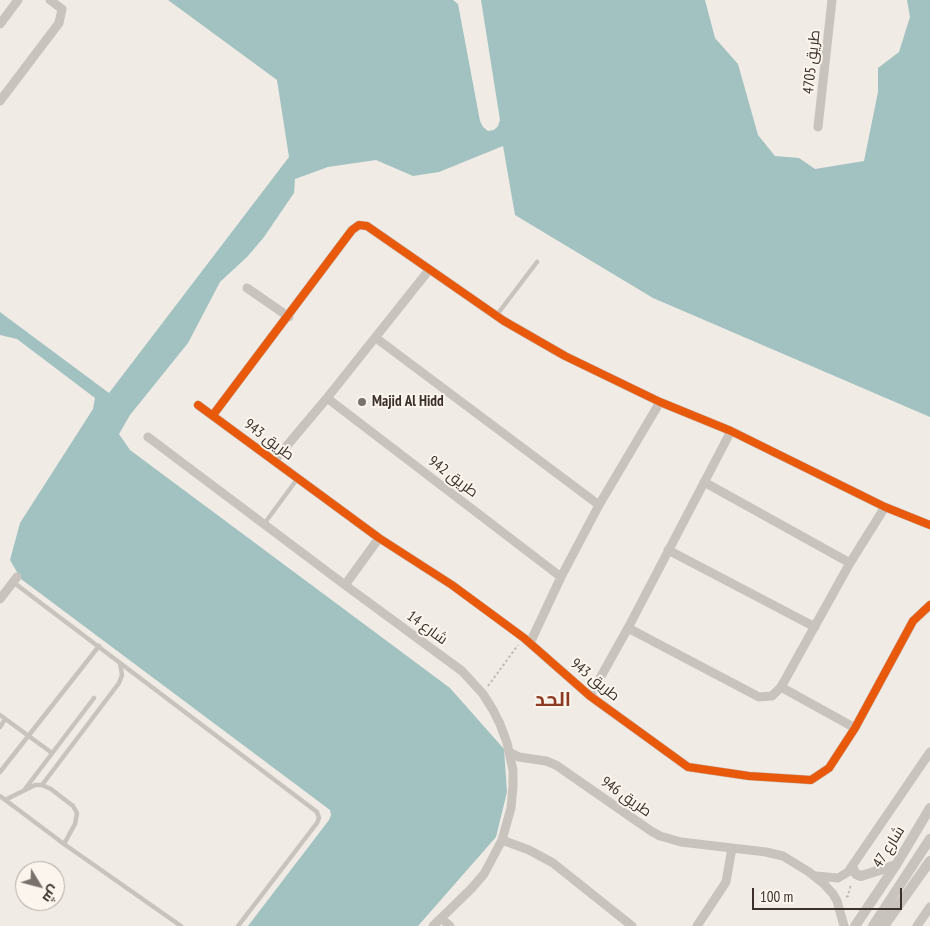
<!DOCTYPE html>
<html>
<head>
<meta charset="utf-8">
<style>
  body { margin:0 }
  #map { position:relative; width:930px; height:926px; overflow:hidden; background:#f0ebe5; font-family:"PT Sans Narrow",Cairo,sans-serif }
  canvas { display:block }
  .north { position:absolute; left:15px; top:861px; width:50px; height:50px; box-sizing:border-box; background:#fbf5ee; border:1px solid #aea6a0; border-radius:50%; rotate:127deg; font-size:14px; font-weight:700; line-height:20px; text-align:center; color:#3b302b }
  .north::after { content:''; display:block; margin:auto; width:18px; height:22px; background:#7a716c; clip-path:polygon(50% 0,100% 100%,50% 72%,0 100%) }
  .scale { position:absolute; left:752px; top:888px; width:150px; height:22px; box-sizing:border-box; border:2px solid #3b302b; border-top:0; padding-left:6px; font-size:15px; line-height:18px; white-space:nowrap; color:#3b302b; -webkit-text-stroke:4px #fbf5ee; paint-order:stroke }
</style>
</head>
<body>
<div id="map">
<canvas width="930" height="926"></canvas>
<div class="north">ش</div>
<div class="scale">100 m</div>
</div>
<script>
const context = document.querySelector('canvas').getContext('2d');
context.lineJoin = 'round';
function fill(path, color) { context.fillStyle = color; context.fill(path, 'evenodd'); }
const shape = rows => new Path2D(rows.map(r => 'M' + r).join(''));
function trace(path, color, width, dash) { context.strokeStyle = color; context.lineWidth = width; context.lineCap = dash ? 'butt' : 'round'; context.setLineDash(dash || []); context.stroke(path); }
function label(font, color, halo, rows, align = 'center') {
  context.font = font + ' "PT Sans Narrow",Cairo,sans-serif'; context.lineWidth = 4; context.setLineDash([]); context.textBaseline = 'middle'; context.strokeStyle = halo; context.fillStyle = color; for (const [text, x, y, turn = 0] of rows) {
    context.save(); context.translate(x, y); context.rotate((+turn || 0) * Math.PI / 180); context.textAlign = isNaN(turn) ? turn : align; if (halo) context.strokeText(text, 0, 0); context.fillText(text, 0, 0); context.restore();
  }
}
fill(shape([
  [168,0,453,0,458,4,480,121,483,127,488,131,494,130,498,126,500,120,481,0,705,0,715,38,738,64,758,135,775,156,799,158,815,169,864,161,878,92,878,68,899,52,910,17,907,0,930,0,930,417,653,298,515,215,503,146,439,172,413,176,376,160,328,167,295,179,294,193,264,237,248,256,220,282,188,343,130,415,119,434,130,450,450,688,504,749,507,792,496,837,418,926,248,926,329,820,331,815,330,810,21,579,10,560,20,523,93,409,95,398,17,339,0,335,0,312,109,393,289,157,277,80]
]), '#a1c2c1');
trace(shape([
  [488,686,518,645],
  [846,897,848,896,851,884]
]), '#c2bbb6', 2, [2.5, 2.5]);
trace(shape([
  [496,316,537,262],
  [264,524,298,478],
  [13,582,317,812,319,818,317,823,238,926],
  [0,715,52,753],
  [0,727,5,719],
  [0,772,99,646],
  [42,785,119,683,122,675,120,663],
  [25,789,94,698],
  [0,796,64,844,181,926],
  [5,800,35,785,42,785,51,789,73,806,77,813,75,824,64,844]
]), '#c9c3be', 4.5);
trace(shape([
  [0,24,18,0],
  [0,101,59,23,62,9,50,0],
  [818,127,832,0],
  [247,288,289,317],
  [376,338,599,505],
  [327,398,561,577],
  [198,405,379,538,452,585,524,638,590,696,688,767,749,776,811,780,829,768,855,728,913,621,930,605],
  [213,415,352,230,359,225,367,226,504,321,565,356,660,402,731,431,885,507,930,525],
  [148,437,345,585,462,671,483,694,493,710,500,724,507,743,513,770,513,786,511,808,502,840,484,874,471,889,433,926],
  [274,461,327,398,429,270],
  [704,482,850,563],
  [668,550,815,627],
  [345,585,379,538],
  [0,599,17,577],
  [628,628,759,697,772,696,781,687,850,563,885,507],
  [530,643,561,577,599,505,660,402],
  [781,687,855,728],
  [590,696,628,628,731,431],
  [509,752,519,757,546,761,556,765,651,831,660,836,681,842,766,852,783,856,809,872,824,884,833,894,837,901,844,926],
  [502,840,529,850,553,863,632,926],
  [816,876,838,878,848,872,930,752],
  [441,918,450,926],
  [697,926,726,882,732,848],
  [917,926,930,907]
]), '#c9c3be', 9);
trace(shape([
  [852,867,856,874,861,876,896,865],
  [855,926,896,865,930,808],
  [873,926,930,839],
  [884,926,930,861]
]), '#c9c3be', 10);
trace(shape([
  [198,405,379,538,452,585,524,638,590,696,688,767,749,776,811,780,829,768,855,728,913,621,930,605],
  [213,415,352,230,359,225,367,226,504,321,565,356,660,402,731,431,885,507,930,525]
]), '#e8590c', 8);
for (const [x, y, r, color] of [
  [362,402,5,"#7a716c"]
]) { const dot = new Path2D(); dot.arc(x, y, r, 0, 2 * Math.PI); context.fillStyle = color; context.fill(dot); trace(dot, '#fbf5ee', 2); }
label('15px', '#3b302b', '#fbf5ee', [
  ["طريق 4705",812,62,-84],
  ["طريق 943",269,440,37],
  ["طريق 942",453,477,37],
  ["شارع 14",427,628,36],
  ["طريق 943",595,680,39],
  ["طريق 946",626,797,35],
  ["شارع 47",889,847,-58]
]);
label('bold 15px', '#3b302b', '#fbf5ee', [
  ["Majid Al Hidd",372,402]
], 'left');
label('bold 20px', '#8c3b22', '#fbf5ee', [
  ["الحد",553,700]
]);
</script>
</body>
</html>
